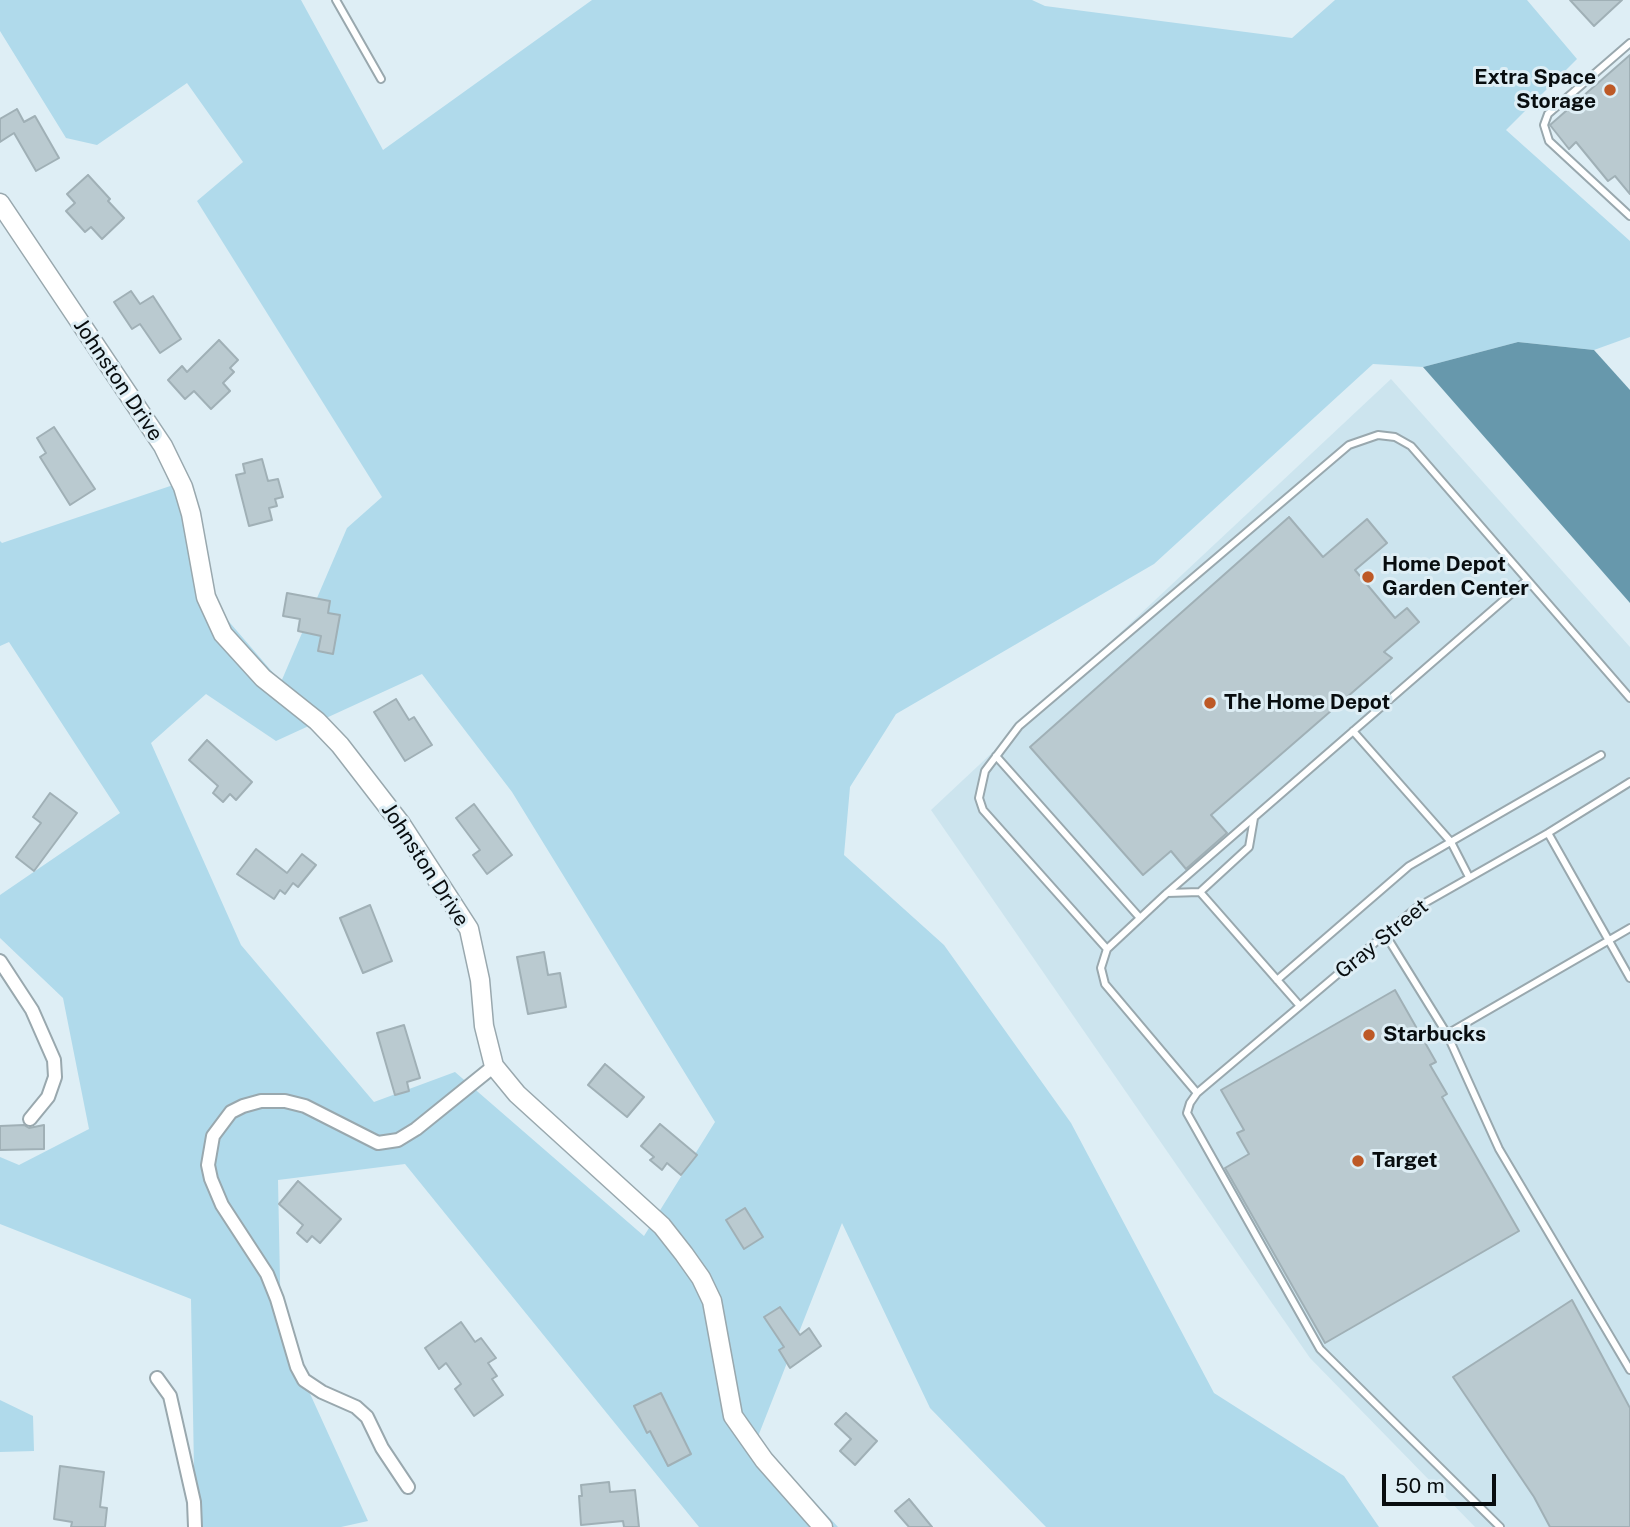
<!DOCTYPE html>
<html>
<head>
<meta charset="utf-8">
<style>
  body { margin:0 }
  #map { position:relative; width:1630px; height:1527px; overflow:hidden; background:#deeef5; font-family:"Public Sans",sans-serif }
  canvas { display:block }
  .scale { position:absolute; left:1382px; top:1474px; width:114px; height:32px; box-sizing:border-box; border:4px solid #080d0f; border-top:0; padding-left:9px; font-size:21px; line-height:24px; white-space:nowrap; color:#080d0f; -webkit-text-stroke:5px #deeef5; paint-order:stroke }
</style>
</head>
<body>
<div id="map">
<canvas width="1630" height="1527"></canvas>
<div class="scale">50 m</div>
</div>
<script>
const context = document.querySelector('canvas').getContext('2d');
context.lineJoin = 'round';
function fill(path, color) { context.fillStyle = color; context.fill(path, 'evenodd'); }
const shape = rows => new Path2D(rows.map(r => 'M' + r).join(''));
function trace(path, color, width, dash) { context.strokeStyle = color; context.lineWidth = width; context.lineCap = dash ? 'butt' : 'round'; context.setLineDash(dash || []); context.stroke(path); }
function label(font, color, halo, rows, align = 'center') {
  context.font = font + ' "Public Sans",sans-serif'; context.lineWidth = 6; context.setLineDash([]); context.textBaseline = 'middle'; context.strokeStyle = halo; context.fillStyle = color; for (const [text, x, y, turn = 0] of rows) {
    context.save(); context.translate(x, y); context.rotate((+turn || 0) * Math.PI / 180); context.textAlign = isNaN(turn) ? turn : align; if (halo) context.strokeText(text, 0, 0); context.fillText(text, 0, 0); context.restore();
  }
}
fill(shape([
  [1391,379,1630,647,1630,1527,1475,1527,1310,1358,931,810]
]), '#cce4ee');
fill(shape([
  [0,0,301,0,383,150,592,0,1032,0,1045,6,1292,38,1335,0,1527,0,1577,59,1506,130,1630,241,1630,337,1594,350,1518,342,1423,367,1373,364,1154,564,896,714,850,787,844,855,944,945,1071,1123,1214,1393,1344,1476,1379,1527,1046,1527,930,1408,842,1223,757,1439,838,1527,699,1527,405,1164,278,1180,281,1330,368,1521,341,1527,195,1527,191,1299,0,1224,0,1157,19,1165,89,1129,63,998,0,938,0,895,120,813,9,642,0,646,0,541,2,543,185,481,218,609,281,682,347,528,382,497,197,201,243,162,187,83,97,145,66,138,0,31],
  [422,674,512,792,715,1122,644,1236,455,1072,374,1102,241,945,151,743,206,694,276,741],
  [0,1400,33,1416,34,1451,0,1452]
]), '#b0daeb');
fill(shape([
  [1518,342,1594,350,1630,390,1630,603,1423,367]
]), '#6798ac');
const building = shape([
  [1570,0,1622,0,1594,26,1570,0],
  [1630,55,1630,194,1615,176,1608,181,1576,142,1569,149,1550,125,1630,55],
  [17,109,24,122,35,116,59,158,36,171,14,133,0,142,0,119,17,109],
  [88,175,110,199,108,201,124,218,102,239,91,227,85,232,66,211,75,203,67,194,88,175],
  [131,291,140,304,153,296,181,339,160,353,140,324,132,329,114,302,131,291],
  [219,340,238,360,230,368,234,372,223,383,230,391,211,409,194,391,185,399,168,380,182,366,187,372,219,340],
  [54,427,95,489,70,505,40,457,46,453,37,438,54,427],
  [262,459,268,481,278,479,283,497,275,499,277,506,269,508,272,520,249,526,236,475,245,473,243,464,262,459],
  [1289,517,1323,557,1367,519,1387,543,1355,570,1395,618,1407,608,1419,622,1384,652,1392,658,1211,815,1227,833,1186,869,1171,851,1143,875,1030,747,1289,517],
  [287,593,330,601,328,613,340,615,333,654,318,651,321,636,298,631,300,619,283,616,287,593],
  [396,699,409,720,414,717,432,745,405,761,374,712,396,699],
  [207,740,252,782,236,800,230,794,223,802,213,793,218,786,189,760,207,740],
  [50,793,77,813,34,871,16,857,41,823,33,817,50,793],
  [474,804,512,855,487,874,473,855,480,850,456,818,474,804],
  [256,849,287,873,302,854,316,865,298,887,293,883,285,894,280,890,274,899,237,874,256,849],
  [370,905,392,961,363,973,340,918,370,905],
  [544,952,548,975,560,973,566,1007,528,1014,517,957,544,952],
  [1395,990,1436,1062,1430,1065,1447,1094,1442,1097,1519,1231,1325,1343,1225,1168,1249,1154,1237,1133,1244,1130,1221,1090,1395,990],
  [404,1025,420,1078,407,1082,409,1091,395,1095,377,1033,404,1025],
  [605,1064,644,1097,627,1117,588,1085,605,1064],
  [660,1124,697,1155,681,1175,667,1163,662,1170,650,1160,654,1157,641,1146,660,1124],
  [24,1125,29,1128,44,1125,44,1149,0,1150,0,1126,24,1125],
  [298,1181,341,1219,320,1243,312,1236,307,1242,297,1233,303,1225,279,1204,298,1181],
  [745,1208,763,1237,744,1249,726,1220,745,1208],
  [1572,1300,1630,1408,1630,1527,1550,1527,1534,1497,1453,1377,1572,1300],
  [780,1307,800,1335,809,1328,821,1346,790,1368,779,1350,784,1347,764,1317,780,1307],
  [461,1322,475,1342,481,1338,496,1358,488,1363,497,1376,492,1379,503,1395,474,1416,455,1389,461,1384,446,1363,439,1369,425,1348,461,1322],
  [661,1393,691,1454,668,1466,650,1431,647,1433,634,1406,661,1393],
  [846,1413,877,1441,855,1465,840,1451,851,1439,835,1424,846,1413],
  [60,1466,104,1472,100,1507,107,1508,105,1527,71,1527,72,1522,54,1519,60,1466],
  [609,1482,610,1492,635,1490,639,1527,624,1527,623,1521,581,1525,579,1496,582,1496,581,1485,609,1482],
  [909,1499,932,1527,909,1527,895,1511,909,1499]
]);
fill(building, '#bacad0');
trace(building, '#a0b0b6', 2);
const lane = shape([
  [336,0,381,79],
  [1630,43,1548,114,1544,125,1549,141,1630,216],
  [1353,731,1451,842,1469,877],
  [996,756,1140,918],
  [1548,833,1630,978],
  [1200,892,1300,1006],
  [1167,893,1200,892,1249,847,1254,818],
  [1385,934,1447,1034,1499,1149,1630,1370],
  [1107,949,983,810,979,798,985,771,1019,726,1349,445,1378,435,1395,437,1411,446,1630,698],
  [1277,980,1409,866,1601,755],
  [1447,1034,1630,928],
  [1197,1093,1105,984,1101,968,1107,949,1167,893,1527,580],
  [1500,1527,1320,1349,1187,1113,1190,1103,1197,1093,1416,908,1548,833,1630,782]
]);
const street = shape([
  [0,961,32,1010,54,1060,55,1077,48,1097,30,1119],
  [157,1378,170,1396,194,1502,195,1527],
  [408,1487,382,1448,367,1417,356,1407,322,1392,304,1380,297,1367,277,1299,267,1274,222,1205,211,1179,208,1165,213,1136,231,1112,243,1106,261,1101,285,1101,305,1106,378,1143,398,1140,416,1129,494,1066]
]);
const secondary = shape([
  [0,203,163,446,183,487,191,514,206,597,223,634,263,678,317,721,340,745,401,824,469,929,480,980,484,1026,494,1066,517,1094,662,1226,684,1254,701,1278,712,1301,733,1416,764,1460,823,1527]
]);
trace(lane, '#99a8ae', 10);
trace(street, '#99a8ae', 16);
trace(secondary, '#99a8ae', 21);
trace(lane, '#fff', 6);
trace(street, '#fff', 12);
trace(secondary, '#fff', 18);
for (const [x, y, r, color] of [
  [1610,90,7,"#bd5926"],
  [1368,577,7,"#bd5926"],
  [1210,703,7,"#bd5926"],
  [1369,1035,7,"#bd5926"],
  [1358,1161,7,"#bd5926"]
]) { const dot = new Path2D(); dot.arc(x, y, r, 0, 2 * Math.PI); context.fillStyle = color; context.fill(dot); trace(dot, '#deeef5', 2.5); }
label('bold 21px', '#080d0f', '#deeef5', [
  ["Extra Space",1596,78,"right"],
  ["Storage",1596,102,"right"],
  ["Home Depot",1382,565],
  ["Garden Center",1382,589],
  ["The Home Depot",1224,703],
  ["Starbucks",1383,1035],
  ["Target",1372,1161]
], 'left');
label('21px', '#080d0f', '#deeef5', [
  ["Johnston Drive",118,380,56],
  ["Johnston Drive",425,865,57],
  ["Gray Street",1382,939,-39]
]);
</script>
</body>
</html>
